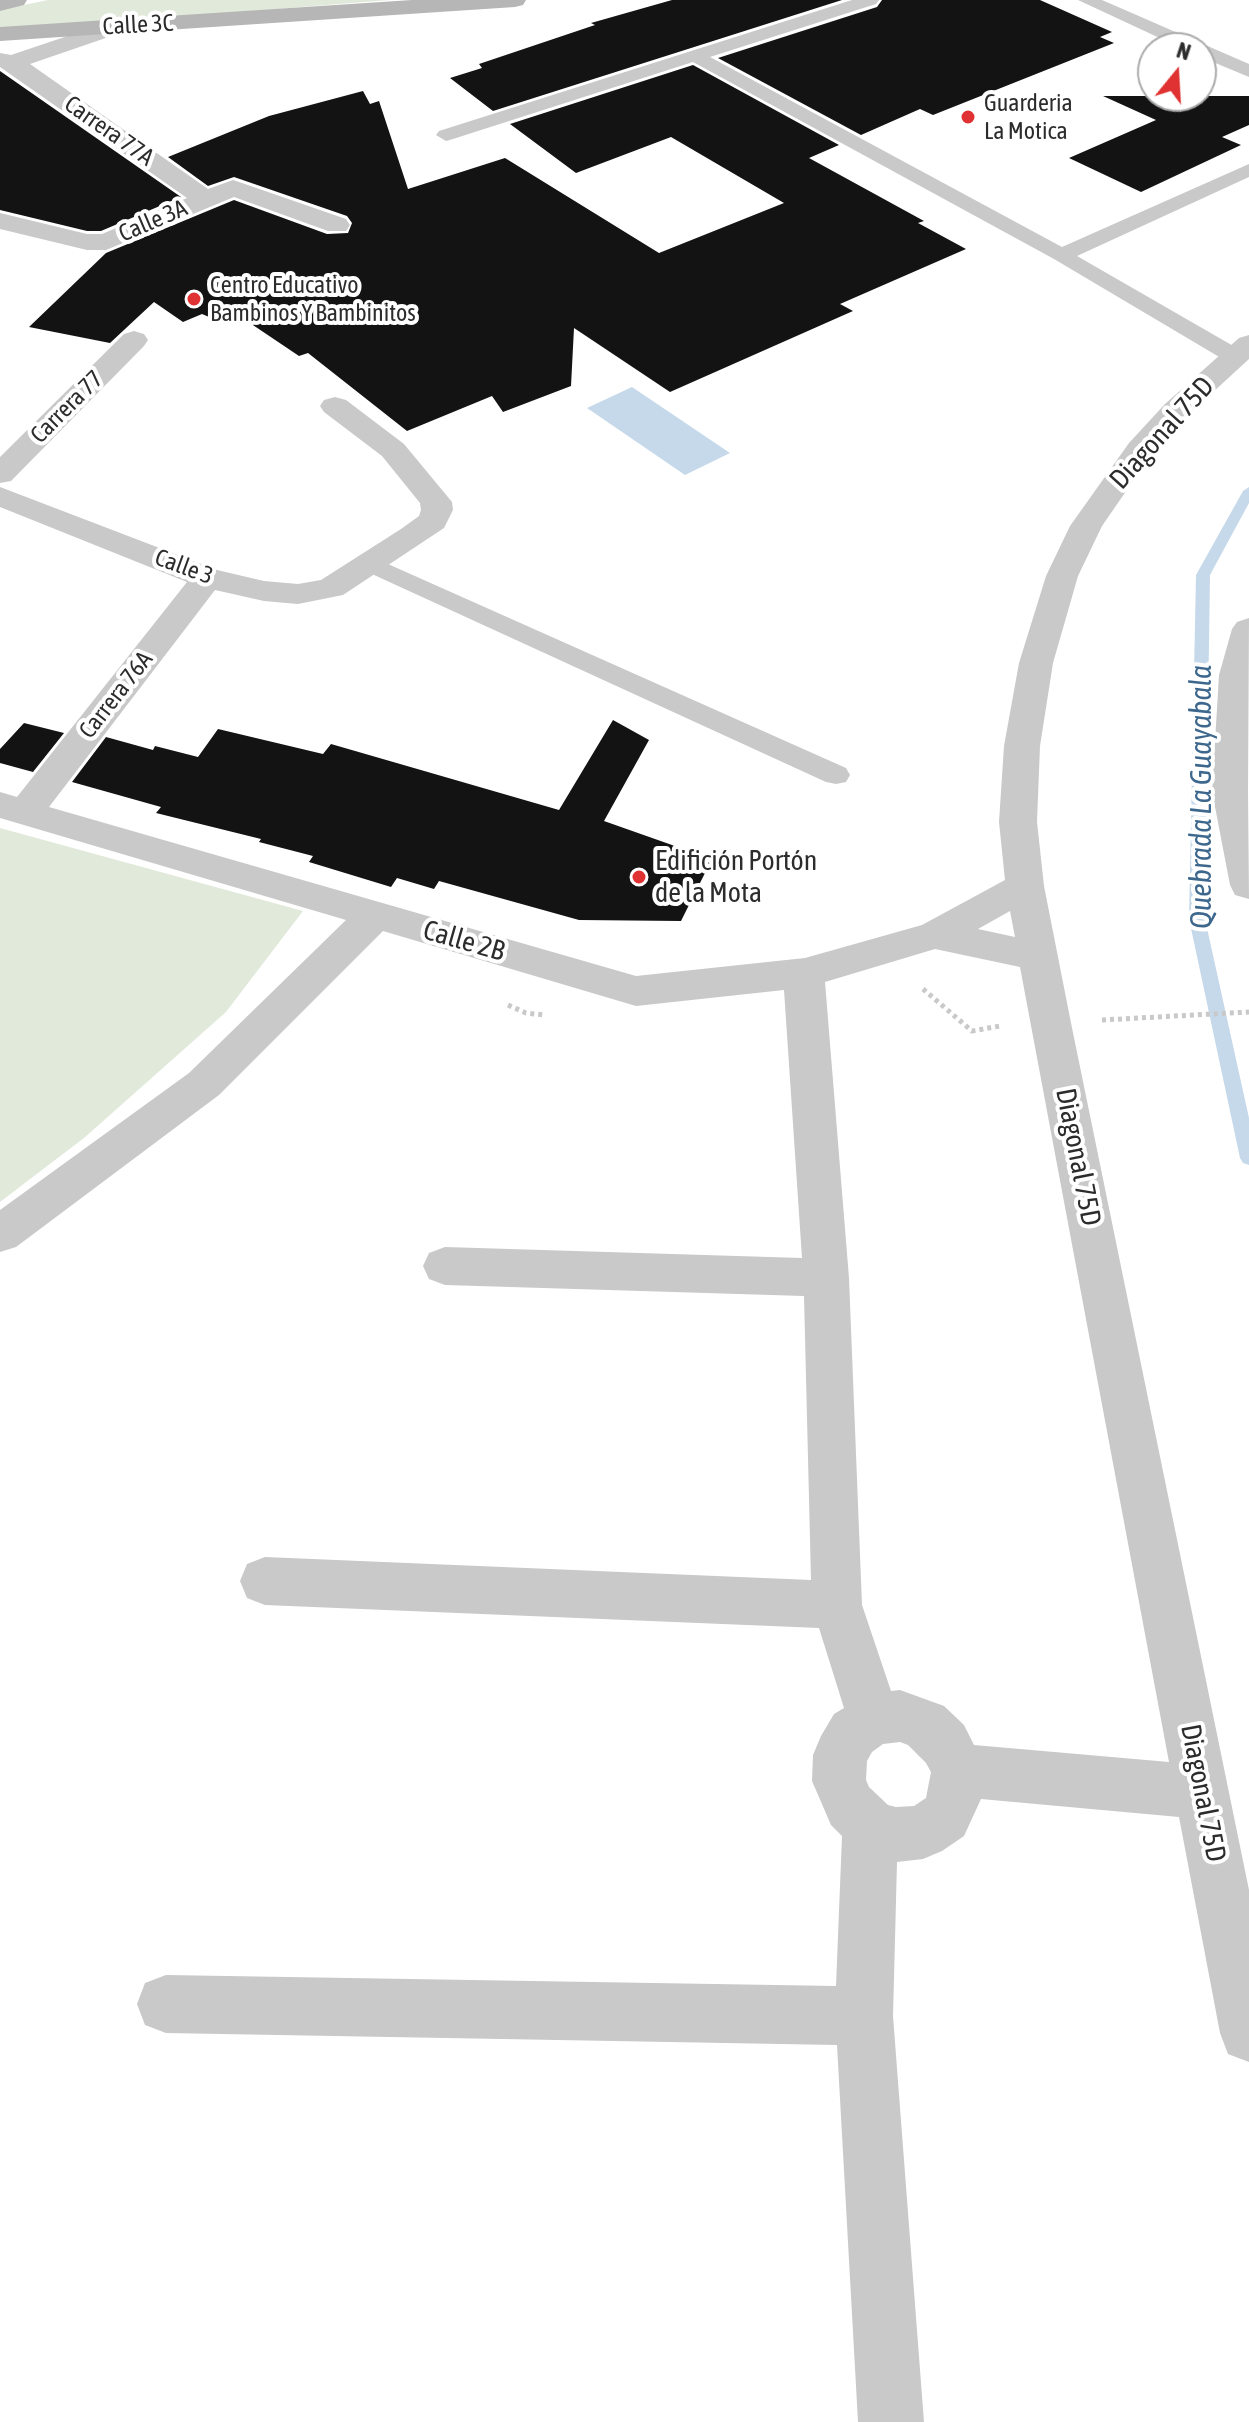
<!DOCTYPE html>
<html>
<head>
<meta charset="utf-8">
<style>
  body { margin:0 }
  #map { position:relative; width:1249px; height:2422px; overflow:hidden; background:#fff; font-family:"Asap Condensed",sans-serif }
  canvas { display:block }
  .north { position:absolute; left:1137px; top:32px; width:80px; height:80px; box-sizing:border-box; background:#fff; border:2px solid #ababab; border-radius:50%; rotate:18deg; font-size:22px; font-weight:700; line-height:32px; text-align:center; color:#2c2c2c }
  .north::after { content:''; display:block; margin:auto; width:28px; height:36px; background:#e03232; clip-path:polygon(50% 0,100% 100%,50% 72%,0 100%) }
</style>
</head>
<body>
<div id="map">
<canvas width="1249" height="2422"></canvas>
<div class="north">N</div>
</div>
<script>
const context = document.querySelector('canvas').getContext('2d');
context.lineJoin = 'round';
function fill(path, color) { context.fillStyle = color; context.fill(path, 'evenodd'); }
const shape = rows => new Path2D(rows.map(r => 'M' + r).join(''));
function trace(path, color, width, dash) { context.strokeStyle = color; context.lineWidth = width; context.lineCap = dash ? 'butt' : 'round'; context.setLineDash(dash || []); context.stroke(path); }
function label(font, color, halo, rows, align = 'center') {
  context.font = font + ' "Asap Condensed",sans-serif'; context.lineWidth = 8; context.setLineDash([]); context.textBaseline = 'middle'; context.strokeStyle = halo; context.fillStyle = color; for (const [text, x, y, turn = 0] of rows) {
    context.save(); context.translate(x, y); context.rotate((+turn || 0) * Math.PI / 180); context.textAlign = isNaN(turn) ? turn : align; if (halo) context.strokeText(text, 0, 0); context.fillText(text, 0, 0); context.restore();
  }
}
fill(shape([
  [48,0,390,0,0,31,0,10],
  [0,828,303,911,226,1012,84,1138,0,1202]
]), '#e1eada');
fill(shape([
  [632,387,730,453,685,475,587,408]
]), '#c6d9ea');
fill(shape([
  [1249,487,1249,503,1210,575,1205,919,1249,1118,1249,1165,1243,1163,1240,1158,1189,919,1196,575,1243,491,1249,487]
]), '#c6d9ea');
fill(shape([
  [672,0,842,0,493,111,450,78,482,68,479,64,595,25,591,23],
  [882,0,1040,0,1112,32,1100,37,1114,43,933,115,920,109,861,135,718,58,877,7],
  [693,65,839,145,809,158,924,221,918,223,966,249,840,304,853,311,670,392,574,328,571,386,503,412,492,396,407,431,308,353,299,356,238,315,221,322,202,314,183,322,154,302,110,343,29,327,106,253,234,200,327,234,348,233,352,223,347,216,234,177,208,186,168,157,269,116,363,91,370,104,379,101,408,189,505,158,659,253,784,203,671,137,576,173,510,124],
  [0,71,181,197,101,231,87,231,0,210],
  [1103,96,1249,96,1249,125,1222,137,1241,145,1141,192,1069,158,1156,120],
  [613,720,649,740,604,821,672,845,710,863,681,921,579,920,439,881,434,889,397,878,391,887,309,862,313,856,259,842,261,839,156,813,161,807,72,782,106,737,153,750,155,746,198,757,218,729,323,754,331,744,559,810],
  [24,723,64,733,33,772,0,763,0,749]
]), '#131313');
trace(shape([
  [923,989,972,1031,1000,1026],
  [508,1005,526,1013,544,1015],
  [1102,1020,1249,1012]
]), '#c9c9c9', 5, [4, 4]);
fill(shape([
  [852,0,879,0,876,4,710,57,1062,247,1249,164,1249,177,1077,256,1242,351,1245,356,1242,361,1226,361,1054,259,693,62,453,139,446,141,436,135,439,131,852,0],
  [1078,0,1102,0,1249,64,1249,77,1201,57,1201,48,1181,48,1078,0],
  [370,556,846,768,850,775,846,782,836,784,826,782,361,569,357,564,361,559,370,556]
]), '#c9c9c9');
fill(shape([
  [118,19,126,21,130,26,126,31,30,64,208,189,233,180,242,183,346,219,350,225,346,231,328,231,234,197,106,250,87,250,0,229,0,213,87,234,102,234,187,198,0,67,0,53,11,55,118,19],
  [134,331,144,334,148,340,144,346,11,481,0,483,0,457,124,334,134,331],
  [1249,335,1249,359,1187,416,1151,455,1102,526,1078,576,1053,663,1040,746,1037,822,1044,886,1071,1023,1249,1890,1249,2062,1228,2054,1220,2033,1179,1817,981,1799,964,1836,942,1851,923,1859,897,1862,893,2016,924,2422,858,2422,837,2045,166,2033,145,2025,137,2004,145,1983,166,1975,836,1986,842,1836,831,1825,812,1781,813,1755,821,1736,834,1714,844,1708,819,1628,265,1605,247,1598,240,1581,247,1564,265,1557,811,1580,804,1296,445,1285,429,1279,423,1266,429,1253,445,1247,802,1258,784,990,636,1006,383,931,219,1095,16,1247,0,1252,0,1210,189,1073,346,920,0,818,0,792,17,797,187,582,0,507,0,487,217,570,264,581,298,584,321,580,401,529,419,516,421,510,420,503,382,456,324,412,320,406,324,400,335,397,346,400,404,444,452,502,453,510,444,528,343,595,298,604,264,601,215,590,49,807,636,976,805,958,922,925,1005,880,999,822,1004,746,1019,663,1046,576,1070,526,1129,443,1165,404,1239,338,1249,335],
  [1010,911,1015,937,978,929,1010,911],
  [935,949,1020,967,1169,1762,974,1745,964,1725,944,1706,900,1690,891,1691,862,1605,849,1278,825,982,935,949],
  [900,1742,908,1745,926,1763,931,1772,926,1798,914,1806,896,1807,888,1805,869,1787,866,1780,867,1761,872,1752,883,1744,900,1742],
  [1249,618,1248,791,1249,899,1235,895,1230,885,1212,791,1219,675,1232,629,1237,622,1249,618]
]), '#c9c9c9');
fill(shape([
  [0,0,27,0,24,5,0,11,0,0],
  [412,0,526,0,523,5,515,7,0,41,0,27,412,0]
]), '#b6b6b6');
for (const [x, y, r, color] of [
  [968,117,8,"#e03232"],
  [194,299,8,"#e03232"],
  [639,877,8,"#e03232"]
]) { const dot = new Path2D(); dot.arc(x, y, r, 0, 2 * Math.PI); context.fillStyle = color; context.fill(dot); trace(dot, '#fff', 3); }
label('24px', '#2c2c2c', '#fff', [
  ["Calle 3C",138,25,-3],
  ["Carrera 77A",109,131,35],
  ["Calle 3A",153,221,-23],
  ["Carrera 77",67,407,-45],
  ["Calle 3",184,567,20],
  ["Carrera 76A",116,695,-52]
]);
label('24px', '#2c2c2c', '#fff', [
  ["Guarderia",984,103],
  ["La Motica",984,131],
  ["Centro Educativo",210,285],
  ["Bambinos Y Bambinitos",210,313]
], 'left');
label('28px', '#2c2c2c', '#fff', [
  ["Diagonal 75D",1162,433,-48],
  ["Calle 2B",464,941,16],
  ["Diagonal 75D",1078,1157,79],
  ["Diagonal 75D",1203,1793,79]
]);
label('28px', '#2c2c2c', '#fff', [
  ["Edifición Portón",655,861],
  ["de la Mota",655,893]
], 'left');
label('italic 30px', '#3d678c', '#fff', [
  ["Quebrada La Guayabala",1202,797,-90]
]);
</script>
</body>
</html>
